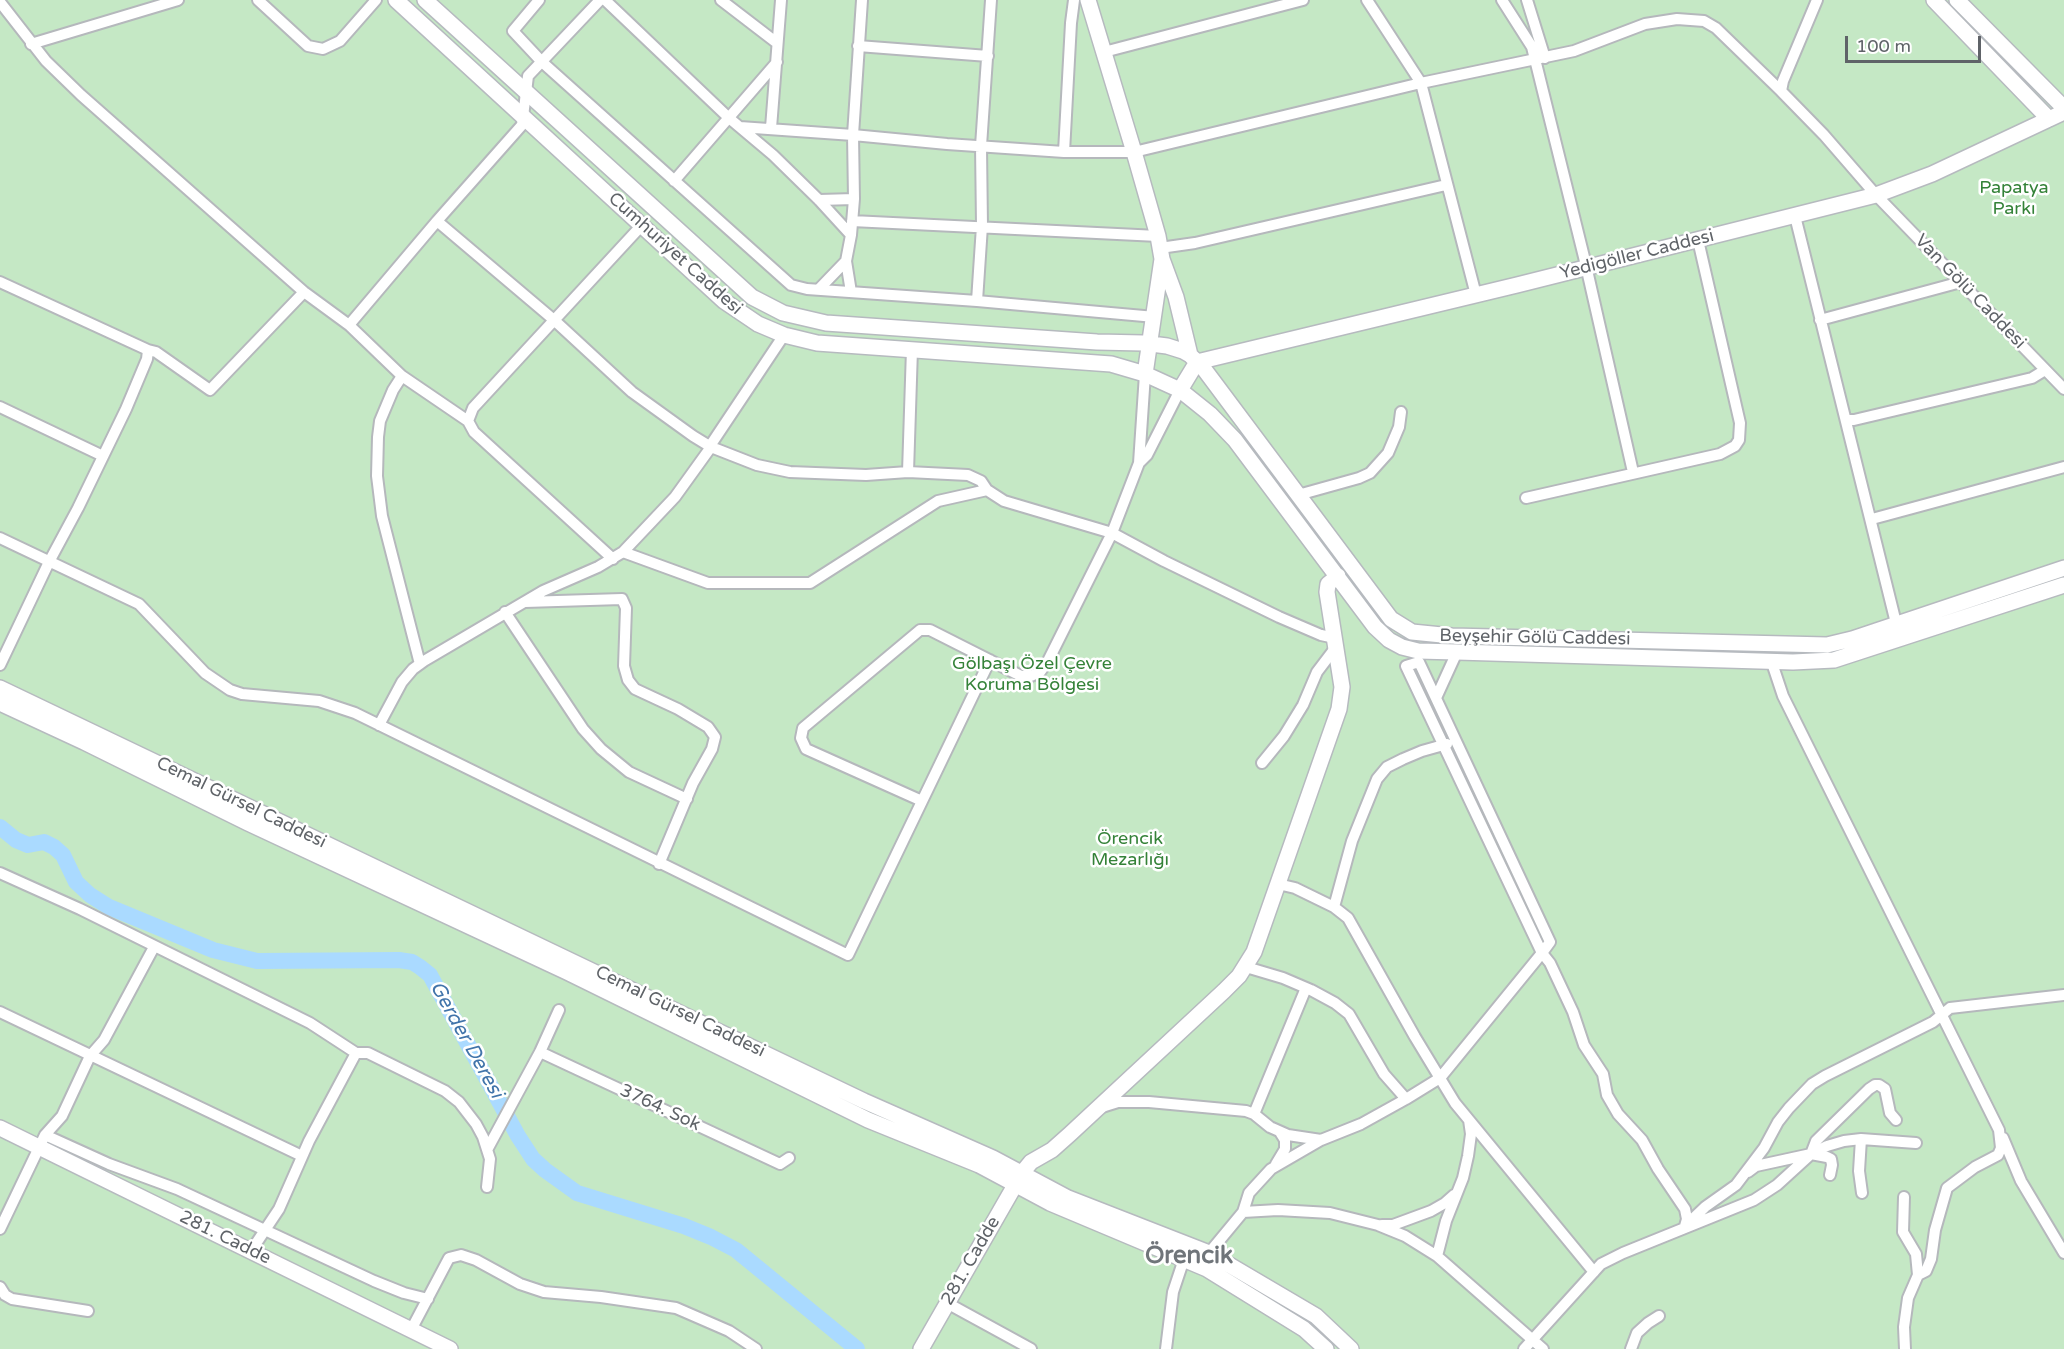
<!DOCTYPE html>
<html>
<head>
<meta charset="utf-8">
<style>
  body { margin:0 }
  #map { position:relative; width:2064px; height:1349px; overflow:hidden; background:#f1efe8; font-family:"Varela Round",sans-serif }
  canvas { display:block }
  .scale { position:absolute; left:1845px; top:36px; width:136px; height:27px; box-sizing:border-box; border:3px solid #5f6368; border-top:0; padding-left:8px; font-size:18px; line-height:21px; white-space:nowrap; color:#5f6368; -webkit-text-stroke:4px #fff; paint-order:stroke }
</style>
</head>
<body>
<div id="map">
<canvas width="2064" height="1349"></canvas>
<div class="scale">100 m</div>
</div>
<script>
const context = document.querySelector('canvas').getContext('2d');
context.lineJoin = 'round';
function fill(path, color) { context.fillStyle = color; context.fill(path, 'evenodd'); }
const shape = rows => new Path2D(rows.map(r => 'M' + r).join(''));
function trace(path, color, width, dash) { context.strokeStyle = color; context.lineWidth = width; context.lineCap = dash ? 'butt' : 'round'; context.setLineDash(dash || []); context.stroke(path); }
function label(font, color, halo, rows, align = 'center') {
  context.font = font + ' "Varela Round",sans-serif'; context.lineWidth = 5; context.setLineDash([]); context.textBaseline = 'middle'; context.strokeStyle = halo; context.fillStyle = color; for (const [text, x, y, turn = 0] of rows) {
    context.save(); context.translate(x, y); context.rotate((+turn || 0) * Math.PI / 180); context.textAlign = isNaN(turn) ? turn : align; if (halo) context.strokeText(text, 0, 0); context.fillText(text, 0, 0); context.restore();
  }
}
fill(shape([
  [0,0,2064,0,2064,1349,0,1349]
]), '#c5e8c5');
trace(shape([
  [0,827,16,840,28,845,44,842,54,847,63,855,76,882,90,895,109,907,213,950,257,961,399,960,412,962,420,967,430,975,518,1136,533,1159,545,1170,577,1193,684,1226,711,1237,736,1250,857,1349]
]), '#aadaff', 16);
const street = shape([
  [258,0,308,46,323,49,340,41,376,0],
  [539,0,513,31,542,62,791,285,807,289,977,301,1155,317],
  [605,0,729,118,773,155,819,200,851,235],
  [721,0,777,43],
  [1367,0,1421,83,1476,295],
  [1502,0,1532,47,1584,257,1633,472],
  [1527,0,1545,58],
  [0,2,46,61,81,95,304,292,349,325],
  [31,44,178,0],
  [858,46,988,56],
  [1104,52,1303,0],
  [1781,91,1783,81,1817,0],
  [740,127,853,135,947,144,1064,152,1134,152,1421,83,1574,51,1645,24,1677,19,1704,21,1716,28,1781,91,1824,135,1876,195,2064,389],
  [771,128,781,0],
  [1064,152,1071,23,1074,0],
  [674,181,777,62],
  [819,200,854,199],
  [1795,216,1896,623],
  [437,221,554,320,632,392,693,436,711,447,757,465,790,472,866,475,908,472,968,475,981,481,987,490,1004,501,1112,533,1164,561,1279,617,1321,635,1335,638],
  [852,221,1158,236],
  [1160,248,1195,243,1446,185],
  [0,282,148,350,147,359,126,409,78,508,49,562,0,665],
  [819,289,846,261],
  [851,292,846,261,851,235,854,199,853,135,862,0],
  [977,301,982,226,981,146,991,0],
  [1820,320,1961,282],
  [148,350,156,352,210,390,304,292],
  [402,376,393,390,380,421,378,437,377,476,382,516,420,664],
  [0,407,103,456],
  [1847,420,1854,420,2032,378,2045,370],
  [468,421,402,376,349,325,437,221,522,125,528,76,600,0],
  [710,446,784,335],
  [1139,463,1147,455,1180,390],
  [908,472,912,349],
  [1298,495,1359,478,1370,473,1388,453,1399,427,1401,412],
  [1526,498,1720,454,1735,446,1739,440,1740,423,1698,240],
  [1872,519,2064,467],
  [0,538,139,604,205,673,230,690,242,694,319,701,355,713,848,955,990,660],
  [623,552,708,583,810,583,938,501,987,490],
  [613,559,474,432,468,421,473,408,642,225],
  [525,602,622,599,626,608,624,666,628,680,635,689,678,709,708,727,715,737,712,749,693,783,659,864],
  [505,612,583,729,601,749,629,772,687,799],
  [1771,660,1783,696,1999,1130,2001,1148,1998,1155,1975,1167,1947,1188,1935,1230,1931,1259,1926,1271,1918,1275,1908,1298,1904,1327,1905,1349],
  [1436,698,1457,652],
  [379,725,402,682,413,669,424,661,543,591,598,567,623,552,675,497,711,447],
  [1262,763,1284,736,1303,705,1317,672,1336,647],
  [922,801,806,749,801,738,803,728,920,630,930,630,1021,676,1031,676,1040,672,1048,661,1112,533,1139,463,1145,374],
  [0,873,80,909,310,1023,356,1053,368,1053,445,1091,459,1102,476,1124,483,1137,490,1159,487,1187],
  [1278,884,1295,888,1334,907,1348,918,1415,1037,1455,1103,1594,1272],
  [1334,907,1352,841,1377,779,1387,767,1403,759,1422,751,1447,744],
  [1246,967,1283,978,1311,990,1335,1003,1349,1014,1384,1074,1406,1099],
  [0,1012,302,1156],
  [540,1052,780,1164,789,1158],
  [1102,1107,1118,1102,1149,1102,1246,1111,1254,1114,1270,1127,1288,1135,1321,1140],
  [1254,1114,1306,988],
  [45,1135,109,1164,177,1189,374,1281,404,1293,428,1299],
  [2003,1138,2021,1181,2064,1253],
  [1861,1139,1859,1171,1862,1193],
  [488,1148,540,1052,559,1010],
  [1811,1154,1827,1157,1831,1159,1832,1165,1830,1175],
  [1276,1164,1285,1149,1285,1140,1280,1132],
  [1748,1172,1756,1166,1811,1154,1816,1141,1869,1089,1875,1085,1879,1085,1885,1089,1890,1113,1896,1120],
  [1904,1197,1903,1232,1916,1254,1918,1275],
  [1243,1212,1278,1210,1330,1213,1378,1225,1405,1236,1437,1256,1543,1349],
  [1382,1225,1393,1225,1431,1211,1445,1203,1454,1195],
  [1685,1226,1705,1207,1736,1185,1764,1148,1778,1122,1789,1108,1812,1084,1825,1076,1933,1022,1950,1008,2064,995],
  [0,1229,45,1135,62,1116,90,1056,104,1040,154,947],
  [251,1251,279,1209,309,1141,356,1053],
  [1209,1253,1243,1212,1249,1193,1271,1169,1321,1140,1361,1124,1406,1099,1440,1078,1542,953,1550,942,1419,662,1406,666,1542,953,1550,963,1573,1012,1584,1045,1603,1074,1607,1095,1618,1114,1642,1140,1658,1169,1685,1209,1687,1219,1685,1226],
  [1437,1256,1446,1221,1463,1178,1468,1156,1471,1134,1469,1120],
  [0,1287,5,1295,12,1299,88,1311],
  [947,1303,1031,1349],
  [411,1330,449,1258,461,1255,476,1260,520,1284,544,1292,601,1297,676,1308,729,1331,756,1349],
  [1166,1349,1173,1292,1184,1259],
  [1524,1349,1601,1264,1623,1253,1754,1200,1777,1185,1811,1154,1827,1146,1844,1141,1861,1139,1916,1143],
  [1631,1349,1637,1333,1648,1323,1659,1316]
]);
const secondary = shape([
  [396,0,724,301,758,324,784,335,817,343,1111,364,1145,374,1180,390,1210,414,1235,440,1375,627,1389,640,1402,647,1418,651,1457,652,1793,662,1834,660,2064,585],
  [425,0,752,297,783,313,826,323,1097,342,1143,343,1167,346,1183,351,1190,355,1204,369,1391,619,1412,632,1452,636,1827,645,1852,639,2064,568],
  [1088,0,1134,152,1158,236,1162,259,1176,297,1190,355],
  [1934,0,2049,119],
  [1957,0,2064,108],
  [1145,374,1162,259],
  [1180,390,1197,362,1517,285,1876,195,1932,174,2064,112],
  [0,688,864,1101,993,1158,1068,1198,1209,1253,1316,1316,1351,1349],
  [0,703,84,742,248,823,567,972,868,1120,979,1165,1050,1203,1207,1269,1304,1329,1326,1349],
  [0,1128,450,1349],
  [921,1349,1022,1173,1031,1162,1052,1150,1070,1134,1224,991,1239,976,1254,952,1339,709,1342,687,1327,592,1328,584,1338,576]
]);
trace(street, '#b5b8bc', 14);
trace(secondary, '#b6babf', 18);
trace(street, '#fff', 10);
trace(secondary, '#fff', 15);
label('18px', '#348238', '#fff', [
  ["Papatya",2014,188],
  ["Parkı",2014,209],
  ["Gölbaşı Özel Çevre",1032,664],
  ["Koruma Bölgesi",1032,685],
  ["Örencik",1130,839],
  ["Mezarlığı",1130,860]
]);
label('18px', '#5f6368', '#fff', [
  ["Cumhuriyet Caddesi",675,254,42],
  ["Yedigöller Caddesi",1637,255,-14],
  ["Van Gölü Caddesi",1970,292,46],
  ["Beyşehir Gölü Caddesi",1535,638,1],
  ["Cemal Gürsel Caddesi",241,803,26],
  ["Cemal Gürsel Caddesi",680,1012,26],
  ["3764. Sok",660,1108,25],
  ["281. Cadde",225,1238,26],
  ["281. Cadde",971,1261,-60]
]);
label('italic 20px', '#4174aa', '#fff', [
  ["Gerder Deresi",466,1040,61]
]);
label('bold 24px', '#70757a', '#fff', [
  ["Örencik",1189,1257]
]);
</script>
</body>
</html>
